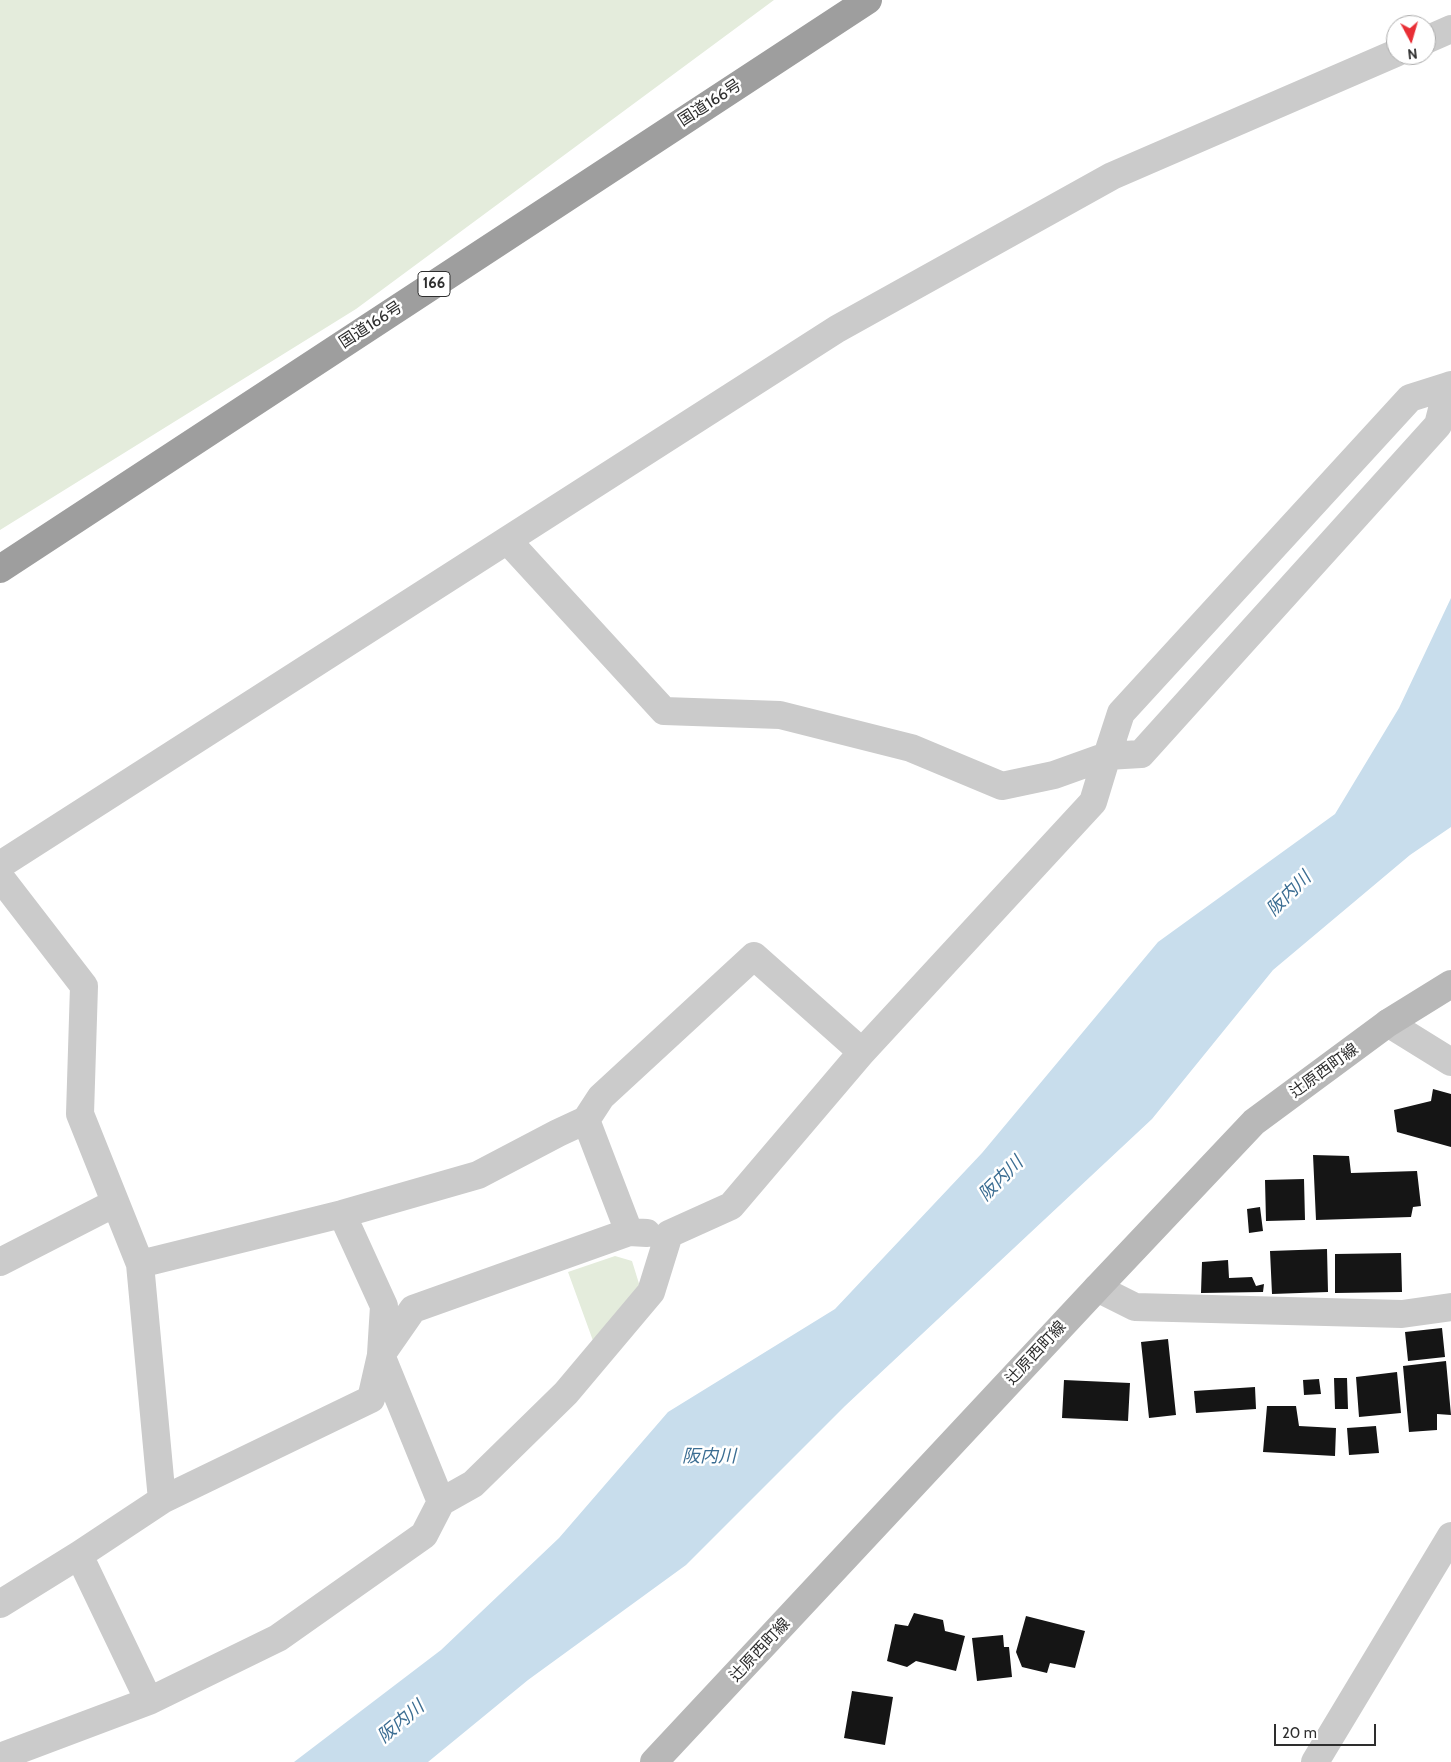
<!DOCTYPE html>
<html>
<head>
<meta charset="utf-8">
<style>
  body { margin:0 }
  #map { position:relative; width:1451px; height:1762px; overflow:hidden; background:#fff; font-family:Cabin,sans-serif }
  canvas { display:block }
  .north { position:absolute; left:1386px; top:15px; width:50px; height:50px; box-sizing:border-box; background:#fff; border:1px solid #ababab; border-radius:50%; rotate:174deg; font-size:14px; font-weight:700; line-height:20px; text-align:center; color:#2e2e2e }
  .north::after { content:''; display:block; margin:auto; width:18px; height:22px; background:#e82e35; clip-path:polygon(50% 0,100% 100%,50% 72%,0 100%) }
  .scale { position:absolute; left:1274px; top:1724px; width:102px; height:22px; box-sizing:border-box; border:2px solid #2e2e2e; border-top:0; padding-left:6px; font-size:15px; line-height:18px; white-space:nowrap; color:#2e2e2e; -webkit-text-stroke:4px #fff; paint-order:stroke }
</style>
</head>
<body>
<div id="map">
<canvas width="1451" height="1762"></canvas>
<div class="north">N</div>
<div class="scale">20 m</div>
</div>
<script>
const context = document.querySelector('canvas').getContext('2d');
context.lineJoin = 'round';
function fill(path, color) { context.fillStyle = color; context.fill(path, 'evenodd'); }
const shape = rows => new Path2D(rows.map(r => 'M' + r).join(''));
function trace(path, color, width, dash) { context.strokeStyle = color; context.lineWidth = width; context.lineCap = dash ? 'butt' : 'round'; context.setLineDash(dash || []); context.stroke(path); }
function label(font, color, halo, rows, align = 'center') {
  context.font = font + ' Cabin,"Noto Sans JP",sans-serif'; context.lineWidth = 5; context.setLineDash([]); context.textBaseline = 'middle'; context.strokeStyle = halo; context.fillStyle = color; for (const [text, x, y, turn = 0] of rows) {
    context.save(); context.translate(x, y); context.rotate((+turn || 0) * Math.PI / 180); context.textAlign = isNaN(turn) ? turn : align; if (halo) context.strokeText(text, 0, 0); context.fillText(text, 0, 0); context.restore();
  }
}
fill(shape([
  [0,0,774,0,356,309,0,530],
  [615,1256,632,1261,641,1290,596,1349,568,1272]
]), '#e4ecdc');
fill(shape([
  [1451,598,1451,827,1410,855,1273,970,1152,1119,845,1406,686,1565,528,1680,428,1762,294,1762,441,1650,559,1538,668,1412,835,1309,982,1153,1158,942,1335,814,1399,708]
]), '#c8ddec');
fill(shape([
  [1433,1089,1451,1094,1451,1147,1397,1132,1394,1110,1431,1101],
  [1313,1155,1349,1156,1351,1173,1417,1171,1421,1206,1413,1207,1411,1217,1316,1220],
  [1304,1179,1305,1220,1266,1221,1265,1180],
  [1260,1207,1263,1231,1249,1233,1247,1209],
  [1327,1249,1328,1292,1272,1294,1270,1251],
  [1401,1253,1402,1292,1335,1293,1335,1254],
  [1228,1260,1229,1278,1252,1277,1256,1286,1264,1284,1263,1292,1201,1293,1202,1262],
  [1442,1328,1445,1357,1408,1361,1405,1332],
  [1168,1339,1176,1415,1149,1418,1141,1342],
  [1446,1361,1451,1415,1437,1414,1437,1430,1409,1432,1403,1366],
  [1397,1372,1401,1413,1359,1417,1356,1377],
  [1334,1378,1347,1378,1348,1409,1335,1409],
  [1319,1379,1321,1394,1304,1395,1303,1380],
  [1064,1380,1130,1383,1128,1421,1062,1418],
  [1255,1387,1256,1409,1196,1413,1194,1391],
  [1267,1406,1296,1406,1299,1426,1336,1428,1335,1456,1263,1452],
  [1376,1426,1379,1453,1349,1455,1347,1428],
  [914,1613,943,1620,945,1631,965,1636,956,1671,916,1661,907,1667,887,1661,895,1624,908,1626],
  [1026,1616,1085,1631,1075,1668,1050,1663,1047,1673,1022,1667,1016,1652],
  [1003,1635,1004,1647,1009,1647,1012,1677,977,1681,972,1638],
  [852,1691,893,1697,885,1745,844,1738]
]), '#151515');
trace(shape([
  [1426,40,1451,29],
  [508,541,664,711,780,715,911,748,1002,786,1054,775,1107,756,1121,713,1410,398,1448,386],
  [0,865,837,329,1112,176,1396,53],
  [0,877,84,986,80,1114,140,1264,342,1214,478,1175,558,1133,586,1120],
  [1388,1023,1451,1062],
  [342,1214,384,1306,381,1354],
  [629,1232,586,1120,601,1097,754,956,862,1052],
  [0,1262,115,1203],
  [140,1264,162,1500],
  [1097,1288,1135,1307,1402,1314,1451,1307],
  [381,1355,413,1309,629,1232,647,1233],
  [79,1555,162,1500,371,1399,381,1355,441,1502],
  [0,1604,79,1555,149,1701],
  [0,1757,149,1701,278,1638,424,1535,441,1502,473,1484,566,1393,651,1292,669,1234,731,1206,862,1052,1093,802,1107,756,1141,754,1438,425,1448,386,1451,385],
  [1315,1762,1451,1536]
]), '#cbcbcb', 28);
trace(shape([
  [654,1762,1097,1288,1254,1122,1388,1023,1451,984]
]), '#b8b8b8', 28);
trace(shape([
  [0,569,868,0]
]), '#9e9e9e', 28);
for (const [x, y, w] of [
  [434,284,32]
]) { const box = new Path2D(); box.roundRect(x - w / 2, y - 12.5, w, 25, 4); context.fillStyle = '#fff'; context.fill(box); trace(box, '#2e2e2e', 1); }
label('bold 15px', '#2e2e2e', null, [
  ["166",434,284]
]);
label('16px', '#2e2e2e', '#fff', [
  ["国道166号",710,103,-33],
  ["国道166号",371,325,-33],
  ["辻原西町線",1324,1071,-36],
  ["辻原西町線",1036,1353,-47],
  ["辻原西町線",760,1650,-47]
]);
label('italic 18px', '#3b6d92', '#fff', [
  ["阪内川",1289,894,-45],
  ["阪内川",1001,1179,-45],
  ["阪内川",709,1457],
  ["阪内川",401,1722,-40]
]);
</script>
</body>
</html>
